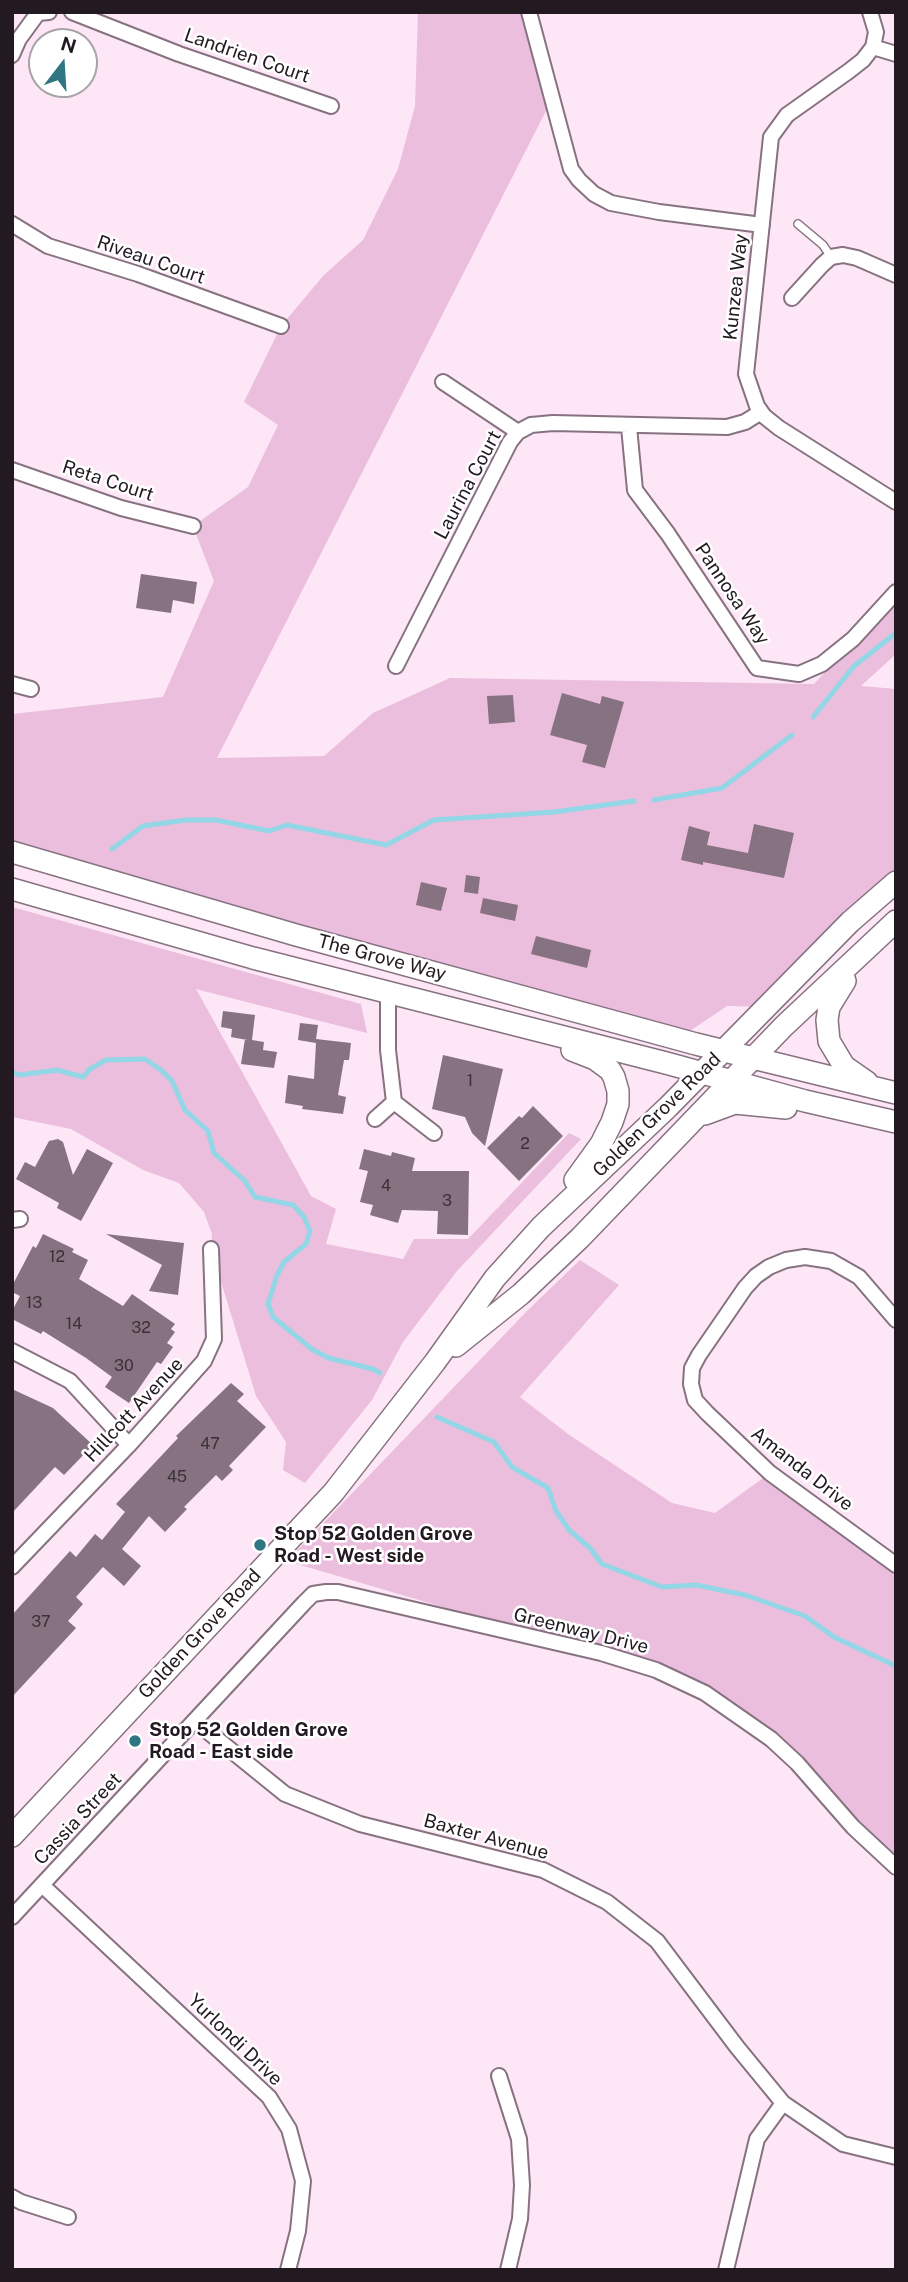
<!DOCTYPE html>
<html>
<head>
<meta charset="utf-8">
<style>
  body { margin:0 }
  #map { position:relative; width:908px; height:2282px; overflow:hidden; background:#fde6f6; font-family:"Public Sans",sans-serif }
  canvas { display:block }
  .frame { position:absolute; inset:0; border:14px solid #221a20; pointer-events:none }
  .north { position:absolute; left:28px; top:28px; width:70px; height:70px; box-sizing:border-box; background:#fff; border:2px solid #a7a3a6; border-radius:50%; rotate:17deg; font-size:19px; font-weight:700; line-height:28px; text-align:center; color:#221a20 }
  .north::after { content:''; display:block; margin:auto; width:24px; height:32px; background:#2f7582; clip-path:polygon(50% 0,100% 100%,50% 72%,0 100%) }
</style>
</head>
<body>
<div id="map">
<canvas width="908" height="2282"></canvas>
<div class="frame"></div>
<div class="north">N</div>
</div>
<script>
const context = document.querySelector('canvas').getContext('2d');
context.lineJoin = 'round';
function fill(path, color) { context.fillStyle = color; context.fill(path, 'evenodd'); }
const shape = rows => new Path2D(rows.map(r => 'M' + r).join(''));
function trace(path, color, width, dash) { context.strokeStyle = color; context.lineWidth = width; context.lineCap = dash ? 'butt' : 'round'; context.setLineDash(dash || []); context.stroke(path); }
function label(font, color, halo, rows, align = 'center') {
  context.font = font + ' "Public Sans",sans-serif'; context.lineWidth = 5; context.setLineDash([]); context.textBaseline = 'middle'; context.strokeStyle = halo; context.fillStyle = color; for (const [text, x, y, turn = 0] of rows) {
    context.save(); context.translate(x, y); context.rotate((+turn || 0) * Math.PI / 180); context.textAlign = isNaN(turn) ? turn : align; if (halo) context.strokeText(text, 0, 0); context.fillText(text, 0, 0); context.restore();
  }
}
fill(shape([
  [418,12,529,12,552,99,217,758,324,756,373,713,450,678,814,684,896,594,896,654,861,686,896,689,896,895,765,1007,727,1006,681,1037,12,852,13,714,163,697,214,581,193,526,248,487,278,425,244,402,281,326,324,275,363,240,398,169,415,106],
  [12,907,361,1004,367,1033,196,989,311,1196,336,1209,326,1244,403,1259,414,1239,468,1239,569,1133,581,1139,457,1271,403,1342,372,1400,305,1483,283,1470,286,1442,256,1396,211,1249,212,1234,204,1212,179,1183,143,1170,71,1129,12,1117],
  [580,1260,619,1285,520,1397,568,1434,672,1503,715,1513,770,1473,896,1565,896,1867,771,1739,656,1670,287,1561,527,1311]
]), '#ebbede');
trace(shape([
  [813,717,854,666,896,633],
  [654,800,722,788,792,735],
  [112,849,143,826,186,820,216,820,269,831,287,825,386,845,434,820,554,812,634,801],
  [12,1072,20,1075,57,1070,83,1077,90,1069,106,1060,145,1059,161,1070,172,1081,185,1110,208,1131,214,1153,245,1181,255,1197,293,1205,304,1217,310,1231,306,1244,284,1262,277,1275,268,1304,273,1317,313,1350,329,1358,373,1369,380,1373],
  [437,1417,494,1442,512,1467,548,1488,556,1511,569,1530,590,1548,602,1564,662,1587,696,1585,745,1595,805,1616,834,1637,896,1666]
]), '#93d6e5', 5);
fill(shape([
  [141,574,197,582,194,604,173,600,171,613,136,608],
  [562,693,600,704,602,696,624,702,605,768,582,762,587,745,550,735],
  [513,695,515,722,489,724,487,696],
  [754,824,794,833,784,878,703,862,703,865,681,860,689,826,710,832,707,845,748,853],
  [466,875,480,877,478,894,464,892],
  [421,882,447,888,441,911,416,905],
  [483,898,518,905,515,921,480,913],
  [536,936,591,950,587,968,531,954],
  [223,1011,255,1015,252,1040,264,1042,263,1050,277,1052,274,1068,241,1064,245,1039,247,1040,231,1037,232,1029,221,1027],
  [300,1023,318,1025,316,1039,351,1043,349,1060,344,1060,338,1095,346,1097,343,1114,302,1109,303,1106,285,1103,288,1075,314,1079,316,1043,298,1040],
  [443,1055,503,1069,485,1146,472,1133,465,1117,432,1109],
  [533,1106,563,1136,519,1181,487,1148,519,1116,522,1118],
  [58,1139,63,1142,73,1175,87,1149,113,1163,81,1221,57,1208,59,1203,16,1179,25,1162,35,1167,49,1141],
  [364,1149,391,1156,392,1152,415,1158,412,1171,469,1171,468,1235,437,1234,438,1211,402,1210,398,1223,370,1215,373,1205,360,1202,368,1171,359,1169],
  [43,1234,74,1249,72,1252,88,1260,79,1279,123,1306,132,1294,175,1324,171,1329,175,1332,167,1343,173,1347,161,1364,157,1362,129,1403,105,1387,112,1377,86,1358,43,1331,41,1334,12,1319,12,1311,20,1296,12,1292,12,1286,33,1246,36,1248],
  [106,1234,184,1243,178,1295,149,1291,162,1265],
  [231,1383,244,1394,237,1401,266,1427,229,1466,233,1470,222,1481,216,1475,184,1507,187,1509,165,1532,149,1516,122,1549,141,1566,124,1586,103,1567,76,1597,83,1604,68,1621,76,1628,12,1697,12,1615,70,1551,76,1557,95,1534,102,1540,125,1512,116,1504,178,1438,176,1436],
  [12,1389,53,1408,93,1445,64,1475,55,1467,12,1513]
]), '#867280');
const service = shape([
  [798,224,823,245,831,257]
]);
const minor = shape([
  [72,12,179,54,331,106],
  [529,12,571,169,579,180,594,194,611,203,659,212,762,225],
  [870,12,876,32,873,47,896,54],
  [873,47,863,60,849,71,787,115,771,137,746,374,757,406,764,416,779,428,896,502],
  [12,55,19,39,38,13,49,12],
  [12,224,48,246,138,274,281,326],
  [792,298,822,265,831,257,843,255,857,258,896,275],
  [443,382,518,432],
  [629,427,635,490,668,534,757,668,799,674,822,664,853,639,896,592],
  [12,470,121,508,193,526],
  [396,666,510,442,518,432,531,425,553,423,727,427,745,422,761,412],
  [12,684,31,689],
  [388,992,388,1050,394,1102,434,1133],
  [375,1119,394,1102],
  [12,1220,20,1219],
  [896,1320,859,1277,831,1261,805,1257,786,1260,769,1267,756,1276,745,1288,699,1355,692,1368,691,1384,695,1400,707,1413,770,1473,896,1565],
  [12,1351,70,1381,129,1445],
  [12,1567,129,1445,204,1361,214,1339,211,1249],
  [196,1722,285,1794,360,1824,543,1870,607,1902,657,1941,737,2047,783,2103,843,2144,896,2157],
  [42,1885,269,2097,289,2129,303,2181,298,2231,288,2270],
  [12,1917,304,1603,313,1594,326,1592,338,1592,601,1653,656,1670,705,1693,771,1739,797,1763,853,1827,896,1867],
  [499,2076,519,2139,522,2185,520,2219,508,2270],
  [12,2197,21,2202,68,2217],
  [726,2270,757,2139,783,2103]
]);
const secondary = shape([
  [12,852,296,935,696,1044,896,1093],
  [12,889,253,958,666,1063,805,1101,896,1122],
  [845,981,829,1007,827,1020,829,1041,844,1066,867,1082],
  [572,1050,595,1059,610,1070,614,1077,618,1091,618,1104,612,1122,601,1144,575,1180],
  [705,1114,735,1103,786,1108],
  [456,1346,521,1294,580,1238,784,1026,896,921],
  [12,1836,333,1493,435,1362,495,1278,541,1227,668,1107,850,922,896,882]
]);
trace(service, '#867280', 10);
trace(minor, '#867280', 18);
trace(secondary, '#867280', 24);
trace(service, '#fff', 7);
trace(minor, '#fff', 14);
trace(secondary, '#fff', 21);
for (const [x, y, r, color] of [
  [260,1545,7,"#2f7582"],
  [135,1741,7,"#2f7582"]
]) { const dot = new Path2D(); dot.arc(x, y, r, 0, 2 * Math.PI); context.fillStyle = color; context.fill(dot); trace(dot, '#fff', 2.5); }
label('16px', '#3b3038', null, [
  ["1",470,1081],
  ["2",525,1144],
  ["4",386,1186],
  ["3",447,1201],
  ["12",57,1257],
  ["13",34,1303],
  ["14",74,1324],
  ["32",141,1328],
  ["30",124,1366],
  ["47",210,1444],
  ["45",177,1477],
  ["37",41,1622]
]);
label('19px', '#221a20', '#fff', [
  ["Landrien Court",247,56,19],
  ["Riveau Court",151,260,19],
  ["Kunzea Way",736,287,-84],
  ["Reta Court",108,481,18],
  ["Laurina Court",468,485,-62],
  ["Pannosa Way",732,594,56],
  ["The Grove Way",382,958,15],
  ["Golden Grove Road",657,1115,-44],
  ["Hillcott Avenue",134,1410,-47],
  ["Amanda Drive",802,1469,38],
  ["Greenway Drive",581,1631,14],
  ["Golden Grove Road",200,1634,-47],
  ["Cassia Street",78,1819,-47],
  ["Baxter Avenue",486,1837,15],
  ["Yurlondi Drive",235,2040,44]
]);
label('bold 19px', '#221a20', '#fff', [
  ["Stop 52 Golden Grove",274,1534],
  ["Road - West side",274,1556],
  ["Stop 52 Golden Grove",149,1730],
  ["Road - East side",149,1752]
], 'left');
</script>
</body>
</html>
